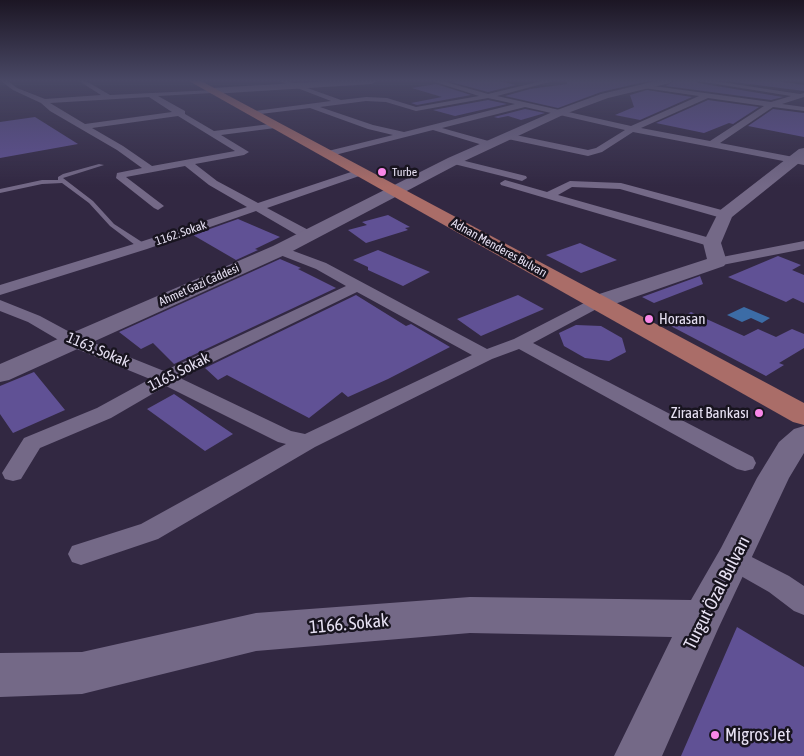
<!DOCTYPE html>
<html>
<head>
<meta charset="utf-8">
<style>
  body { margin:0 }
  canvas { display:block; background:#322842 }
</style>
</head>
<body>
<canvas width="804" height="756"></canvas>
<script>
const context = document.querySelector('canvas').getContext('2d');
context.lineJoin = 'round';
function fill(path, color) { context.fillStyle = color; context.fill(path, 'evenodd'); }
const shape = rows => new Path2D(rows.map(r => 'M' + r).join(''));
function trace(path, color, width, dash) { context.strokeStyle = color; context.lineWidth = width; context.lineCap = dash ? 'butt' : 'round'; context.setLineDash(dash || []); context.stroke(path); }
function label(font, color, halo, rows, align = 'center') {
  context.font = font + ' "Asap Condensed",sans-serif'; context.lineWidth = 5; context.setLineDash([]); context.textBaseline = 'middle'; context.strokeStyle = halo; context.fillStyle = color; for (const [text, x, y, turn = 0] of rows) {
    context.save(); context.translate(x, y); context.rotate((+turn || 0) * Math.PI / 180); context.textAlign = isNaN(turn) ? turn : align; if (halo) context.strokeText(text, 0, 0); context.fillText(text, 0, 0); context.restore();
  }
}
fill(shape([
  [744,307,770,318,762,323,751,318,742,322,727,315]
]), '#3c6ca6');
fill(shape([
  [456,81,499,81,516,85,488,92,451,82],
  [567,81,648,81,601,92,558,108,505,96,530,89,567,84],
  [674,81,696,81,698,83,783,97,771,100,666,86],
  [726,81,776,81,804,85,804,91],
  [436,84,471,95,417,105,411,103,442,97,412,88],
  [647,90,692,97,640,120,615,115,634,107,630,95],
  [488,100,507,104,455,116,433,110],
  [708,100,759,107,733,124,729,123,704,133,656,123],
  [525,109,545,113,521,120,508,116,498,118,494,117],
  [773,109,804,113,804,137,748,126],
  [35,117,78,144,0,158,0,122],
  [388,215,410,227,405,228,408,230,366,243,348,230,367,225,362,222],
  [238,219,280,237,255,249,258,250,236,260,193,235],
  [580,243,617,260,581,273,546,255],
  [378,250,430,272,403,286,368,270,368,267,353,260],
  [778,256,801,265,792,270,804,275,804,303,793,298,786,302,728,277],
  [280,259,301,268,298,269,336,288,174,364,153,343,141,349,119,332],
  [700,276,703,284,654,303,642,297],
  [356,295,406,326,411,324,450,347,388,379,348,397,342,392,309,418,227,375,218,380,205,368],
  [518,295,544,309,481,336,457,319],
  [691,312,744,336,758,329,776,337,792,329,804,334,804,348,779,363,784,365,766,376,667,324],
  [576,325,601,326,622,338,626,352,609,361,585,358,564,346,559,333],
  [34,372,65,410,13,433,0,414,0,386],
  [174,394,233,434,205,451,147,409],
  [737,627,804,667,804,756,681,756]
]), '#605195');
fill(shape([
  [99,164,104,165,63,178,93,201,114,224,145,244,145,248,139,248,110,226,89,203,62,183,42,184,0,193,0,189,42,180,58,180,58,177,63,174,99,164]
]), '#746987');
fill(shape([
  [1,81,8,81,17,88,45,99,101,95,79,81,86,81,110,95,214,90,214,92,212,93,158,96,185,111,185,114,214,131,278,123,279,125,275,128,221,135,249,152,244,155,195,164,217,181,258,203,357,170,361,169,366,172,365,174,267,208,314,233,315,236,314,239,304,239,256,211,147,249,0,295,0,285,137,243,247,207,209,185,185,166,126,177,164,206,158,210,154,208,116,178,117,173,142,168,117,150,50,111,41,103,13,90,1,81],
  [149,97,172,112,85,124,50,103,149,97],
  [178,116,235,151,152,166,123,146,92,128,178,116],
  [279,81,288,81,341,100,366,97,387,98,416,107,479,96,432,81,442,81,488,94,542,81,553,81,497,96,631,126,699,96,644,88,643,87,646,85,771,102,791,96,698,81,714,81,800,94,804,93,804,97,782,104,804,107,804,111,773,107,720,143,804,159,804,165,633,132,602,152,588,156,503,138,502,136,506,133,588,150,596,148,625,130,525,107,442,128,492,142,492,146,486,146,433,130,327,157,324,156,324,152,393,135,368,129,310,108,252,115,251,113,255,111,331,101,279,81],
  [488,98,515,104,404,132,373,125,320,107,366,101,386,102,416,111,488,98],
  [708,98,764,106,710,141,641,128,708,98],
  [453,158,526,176,527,178,522,181,450,163,448,161,453,158],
  [505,180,547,192,570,181,621,183,729,212,731,215,725,219,620,189,572,187,558,195,717,240,719,243,712,247,501,185,500,183,505,180],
  [804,241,804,249,717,266,710,262,717,258,804,241],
  [280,246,326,263,487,349,514,339,592,299,604,299,606,302,604,305,533,343,753,457,756,463,753,469,745,471,737,469,519,349,492,359,315,447,158,539,81,565,72,562,68,554,72,546,141,524,286,444,278,442,166,386,111,418,40,448,21,479,13,481,5,479,2,473,24,438,97,408,150,379,67,345,28,322,0,311,0,300,40,316,79,337,164,371,346,286,316,269,275,253,273,250,275,247,280,246],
  [357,292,472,355,305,434,291,431,180,378,357,292],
  [734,548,789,576,804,586,804,615,794,611,769,592,725,567,721,559,725,551,734,548]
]), '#746987');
fill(shape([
  [329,81,377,81,372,84,212,94,207,91,212,88,329,81],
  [656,81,672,81,670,83,608,98,565,114,458,164,287,254,9,380,0,382,0,364,273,246,448,158,557,110,601,94,656,81],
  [804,148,804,159,732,217,721,243,727,262,724,266,606,307,598,309,590,307,587,302,590,297,707,259,703,243,719,211,799,149,804,148],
  [804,426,804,453,789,478,718,629,662,756,614,756,672,637,470,633,256,651,82,694,0,697,0,653,82,652,256,613,470,597,691,600,721,548,757,478,779,442,794,429,804,426]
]), '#746987');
fill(shape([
  [189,81,201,81,804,403,804,425,793,422,189,81]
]), '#aa6d68');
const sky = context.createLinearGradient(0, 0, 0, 187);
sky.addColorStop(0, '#1c1624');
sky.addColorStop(0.43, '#494865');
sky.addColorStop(1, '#49486500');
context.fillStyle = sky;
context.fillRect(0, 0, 804, 187);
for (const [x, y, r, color] of [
  [382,172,5,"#f987e8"],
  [649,319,5,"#f987e8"],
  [759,413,5,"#f987e8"],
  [715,735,5,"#f987e8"]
]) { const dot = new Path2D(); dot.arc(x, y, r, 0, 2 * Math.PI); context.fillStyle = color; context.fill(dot); trace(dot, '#18141f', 2); }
label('12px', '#e7e1f3', '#18141f', [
  ["Turbe",392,172]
], 'left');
label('12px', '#e7e1f3', '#18141f', [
  ["1162. Sokak",181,233,-19],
  ["Adnan Menderes Bulvarı",499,248,29],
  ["Ahmet Gazi Caddesi",199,285,-24]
]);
label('15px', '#e7e1f3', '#18141f', [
  ["Horasan",659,319],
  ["Ziraat Bankası",749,413,"right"]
], 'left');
label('15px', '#e7e1f3', '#18141f', [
  ["1163. Sokak",98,350,23],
  ["1165. Sokak",179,372,-27]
]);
label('18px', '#e7e1f3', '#18141f', [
  ["Turgut Özal Bulvarı",717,593,-63],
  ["1166. Sokak",349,624,-5]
]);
label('18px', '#e7e1f3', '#18141f', [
  ["Migros Jet",725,735]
], 'left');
</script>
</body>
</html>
